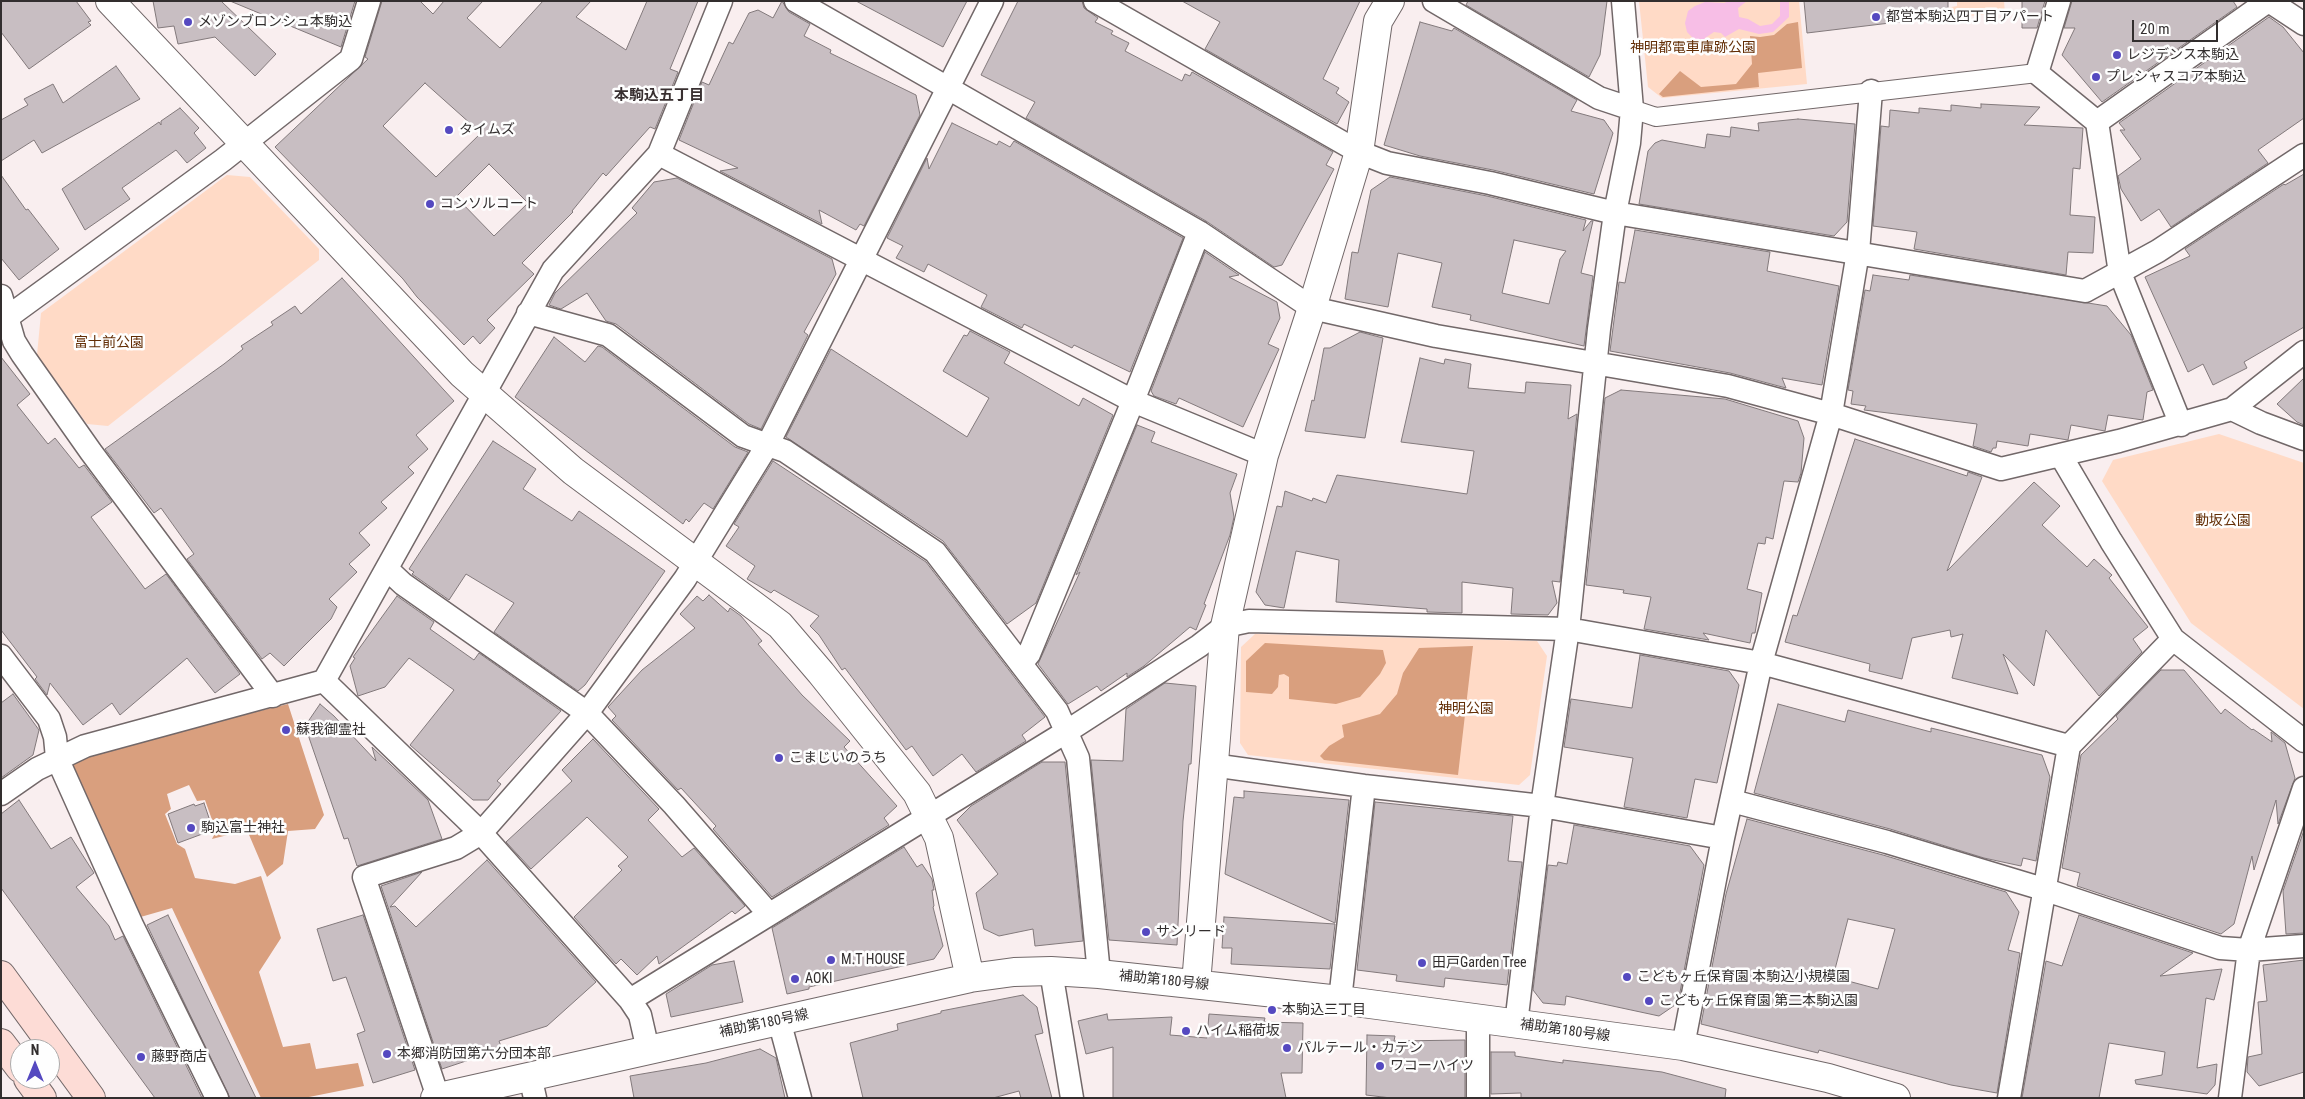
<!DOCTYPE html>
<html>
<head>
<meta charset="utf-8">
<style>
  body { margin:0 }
  #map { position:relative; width:2305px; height:1099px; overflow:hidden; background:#f9eeef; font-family:"Roboto Condensed",sans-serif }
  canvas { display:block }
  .frame { position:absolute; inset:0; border:2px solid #322e2e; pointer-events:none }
  .north { position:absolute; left:10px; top:1039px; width:50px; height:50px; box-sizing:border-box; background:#fefefe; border:1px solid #acabab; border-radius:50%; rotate:0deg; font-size:14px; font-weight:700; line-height:20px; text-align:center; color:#322e2e }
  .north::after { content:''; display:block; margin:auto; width:18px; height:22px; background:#5549c0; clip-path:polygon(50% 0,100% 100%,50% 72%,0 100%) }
  .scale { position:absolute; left:2132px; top:20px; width:86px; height:22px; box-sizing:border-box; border:2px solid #322e2e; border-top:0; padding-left:6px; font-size:15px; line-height:18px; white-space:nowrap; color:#322e2e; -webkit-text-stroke:4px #fefefe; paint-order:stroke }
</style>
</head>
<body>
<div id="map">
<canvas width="2305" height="1099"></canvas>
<div class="frame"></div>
<div class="north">N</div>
<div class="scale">20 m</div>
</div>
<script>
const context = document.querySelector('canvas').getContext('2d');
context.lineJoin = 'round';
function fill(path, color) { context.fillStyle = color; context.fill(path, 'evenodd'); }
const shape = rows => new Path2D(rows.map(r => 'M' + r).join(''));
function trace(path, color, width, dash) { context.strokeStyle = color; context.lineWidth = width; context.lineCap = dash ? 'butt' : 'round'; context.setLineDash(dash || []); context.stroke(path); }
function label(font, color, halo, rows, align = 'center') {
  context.font = font + ' "Roboto Condensed","Noto Sans JP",sans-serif'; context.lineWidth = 5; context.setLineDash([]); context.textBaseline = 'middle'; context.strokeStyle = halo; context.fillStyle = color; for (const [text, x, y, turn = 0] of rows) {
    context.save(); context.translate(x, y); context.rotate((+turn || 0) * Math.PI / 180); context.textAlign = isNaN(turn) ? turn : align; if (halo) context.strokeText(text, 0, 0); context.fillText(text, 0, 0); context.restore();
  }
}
fill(shape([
  [1639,1,1799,1,1807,84,1662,98,1648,87],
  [1957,1,2004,1,2005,13,1943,18,1941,9,1957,6],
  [227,175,250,177,319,249,319,260,108,426,87,424,37,355,41,313],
  [2219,434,2304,463,2304,709,2191,623,2102,481,2113,460],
  [1255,634,1537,641,1547,656,1530,775,1519,785,1248,755,1240,743,1241,647]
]), '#ffdac6');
fill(shape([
  [1798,22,1802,68,1758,73,1759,87,1663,97,1659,94,1680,71,1701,87,1736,84,1752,64,1750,36,1760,37,1774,35,1787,24],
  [1265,643,1383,650,1386,663,1380,674,1360,697,1336,704,1289,699,1289,677,1284,674,1279,675,1278,687,1272,694,1246,692,1246,661],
  [1473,646,1458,775,1324,760,1320,756,1329,746,1344,737,1342,725,1380,714,1397,694,1403,673,1419,648],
  [288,704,324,815,315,829,288,831,283,864,267,877,247,830,212,839,216,831,205,800,197,801,189,785,167,794,171,809,165,814,177,844,185,849,195,878,235,884,261,876,281,938,259,972,283,1047,310,1043,316,1069,358,1063,364,1086,304,1098,261,1098,172,908,137,918,68,763,91,752]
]), '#d99f7e');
fill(shape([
  [1729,1,1747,1,1738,8,1739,17,1748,19,1760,26,1772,24,1780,16,1780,1,1789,1,1789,17,1773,32,1759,34,1739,29,1725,37,1721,33,1714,32,1705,38,1705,45,1694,39,1687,32,1685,23,1688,11,1695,6,1705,2,1724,3]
]), '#f7bee6');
const building = shape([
  [1,1,76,1,91,21,88,22,91,25,29,69,1,32,1,1],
  [153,1,221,1,276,54,255,76,215,37,178,44,174,26,158,28,153,1],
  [230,1,355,1,341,47,230,1],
  [382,1,420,1,433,14,444,1,483,1,467,18,500,48,543,1,591,1,576,17,626,50,647,1,698,1,670,69,678,72,655,129,650,127,606,176,603,173,572,211,573,212,522,263,534,274,487,320,495,328,480,344,473,336,464,345,417,297,403,279,275,147,368,59,365,57,382,1],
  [425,83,481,133,436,177,383,126,425,83],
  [489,164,528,203,494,236,456,197,489,164],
  [782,1,789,12,810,24,804,36,831,50,830,53,916,95,920,115,864,226,860,224,856,230,819,210,822,224,720,171,738,168,679,140,702,82,709,85,729,42,733,44,749,13,758,10,773,18,782,1],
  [856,1,967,1,943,47,856,1],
  [1018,1,1082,1,1084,8,1098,18,1095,22,1113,31,1111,34,1129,43,1125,51,1182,81,1185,74,1190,76,1192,72,1333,152,1326,165,1334,169,1282,265,1274,267,1206,221,1026,118,1035,102,981,75,1018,1],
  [1182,1,1360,1,1323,79,1339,88,1336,93,1349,102,1337,124,1205,49,1220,22,1182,1],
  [1468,1,1607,1,1600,55,1589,77,1466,5,1468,1],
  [1804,1,1948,1,1948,16,1807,33,1804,1],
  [2022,1,2045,1,2037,28,2022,28,2022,1],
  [2072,1,2233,1,2237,7,2102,102,2062,55,2075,28,2064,28,2072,1],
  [2269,17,2283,27,2304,53,2304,118,2258,150,2268,163,2171,227,2159,209,2141,221,2121,189,2118,176,2141,159,2120,130,2125,130,2119,123,2269,17],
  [1420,22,1452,31,1454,28,1577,100,1571,111,1604,120,1613,133,1594,194,1493,170,1420,156,1384,145,1420,22],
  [116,66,140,99,42,153,34,140,1,161,1,120,28,105,24,99,53,84,63,103,116,66],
  [1981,104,2040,107,2024,125,2083,128,2080,169,2073,168,2070,215,2095,217,2093,253,2068,252,2066,275,1914,249,1917,232,1873,226,1881,126,1889,127,1890,110,1919,113,1919,108,1951,111,1951,105,1981,108,1981,104],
  [180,108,199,128,194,133,206,148,187,163,176,150,122,188,130,199,85,230,62,189,159,122,161,125,161,121,180,108],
  [1798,119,1855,124,1847,222,1834,236,1639,204,1648,151,1655,143,1662,140,1705,148,1707,134,1730,137,1731,127,1759,131,1758,123,1798,119],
  [952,123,997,145,999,141,1010,147,1014,141,1183,238,1130,372,1074,345,1072,348,1024,324,1022,328,981,307,987,295,928,264,924,272,896,258,903,246,887,238,927,158,929,169,952,123],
  [2304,174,2304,327,2244,362,2247,368,2213,385,2203,364,2188,372,2145,277,2190,256,2185,249,2284,184,2285,185,2304,174],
  [1,175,26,210,28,209,59,249,19,280,1,258,1,175],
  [1390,177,1487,196,1586,220,1583,231,1591,221,1593,221,1581,273,1593,276,1584,346,1470,320,1471,315,1432,307,1442,263,1398,253,1388,307,1345,299,1352,252,1358,253,1371,190,1390,177],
  [1514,240,1566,251,1560,259,1549,304,1502,293,1514,240],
  [677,178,832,259,836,274,804,332,808,335,761,429,749,424,616,324,606,321,587,293,561,309,549,305,555,293,637,213,632,208,654,182,677,178],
  [1635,230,1770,252,1767,271,1839,286,1822,385,1782,378,1786,388,1730,373,1610,351,1619,282,1625,283,1635,230],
  [1205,252,1239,275,1229,277,1277,302,1280,318,1268,344,1279,349,1243,427,1179,398,1176,404,1154,396,1151,391,1205,252],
  [1873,275,1909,280,1910,275,2107,306,2131,335,2153,390,2147,392,2143,420,2108,415,2105,431,2071,425,2068,440,2030,434,2028,446,1997,441,1996,448,1993,448,1991,452,1973,446,1977,424,1864,410,1866,406,1851,404,1853,391,1848,390,1865,290,1870,291,1873,275],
  [342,278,454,401,416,435,428,449,408,467,414,473,381,502,387,508,359,533,370,545,349,564,357,572,329,599,337,607,331,619,284,666,270,653,262,659,187,559,194,554,161,508,154,513,105,449,224,364,243,349,241,346,273,325,271,322,295,306,301,314,342,278],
  [970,331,1010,352,1004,363,1079,406,1083,398,1113,415,1036,603,1007,624,943,541,786,437,831,349,967,437,989,398,943,371,964,335,967,336,970,331],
  [1360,332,1383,338,1365,438,1305,431,1312,400,1314,401,1324,348,1330,348,1360,332],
  [554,337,585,362,598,346,602,347,735,447,748,452,713,509,704,503,689,522,686,519,683,524,515,397,554,337],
  [1,357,30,394,17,405,48,444,55,438,79,468,84,465,112,502,91,517,145,589,166,574,240,674,215,693,187,658,120,715,112,703,83,725,50,683,47,695,35,679,37,677,1,630,1,357],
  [1420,358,1444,364,1445,359,1471,364,1468,388,1525,393,1526,382,1571,385,1568,419,1577,414,1560,582,1552,581,1557,603,1548,615,1511,614,1513,588,1462,582,1462,613,1427,612,1427,609,1336,602,1339,560,1296,551,1284,608,1265,605,1256,592,1277,506,1282,507,1285,491,1312,501,1313,498,1326,503,1337,475,1467,494,1474,451,1401,442,1420,358],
  [2304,378,2304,425,2297,422,2277,404,2304,378],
  [1621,390,1725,399,1798,421,1804,438,1801,473,1798,482,1784,481,1773,539,1766,537,1765,544,1758,543,1747,589,1762,593,1755,633,1752,633,1750,643,1703,633,1709,640,1644,629,1651,597,1623,593,1624,590,1586,585,1605,398,1621,390],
  [1137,425,1155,432,1151,442,1237,474,1230,493,1234,517,1230,535,1204,604,1206,605,1196,630,1190,627,1144,666,1127,677,1127,673,1101,691,1097,686,1068,704,1038,664,1080,572,1076,575,1137,425],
  [1855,439,1967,476,1968,472,1982,477,1947,571,2034,482,2060,506,2042,525,2087,567,2094,559,2112,575,2109,578,2148,627,2133,639,2142,652,2099,696,2046,630,2034,686,2003,654,2018,694,1952,678,1963,634,1951,637,1950,630,1912,638,1902,679,1869,671,1870,664,1785,642,1793,615,1797,616,1855,439],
  [493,441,536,469,523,489,572,521,579,511,665,571,585,685,578,691,494,632,514,603,466,574,449,600,412,574,414,572,409,569,493,441],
  [773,461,926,562,1045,717,1022,735,1026,741,976,772,962,754,933,776,912,746,906,750,845,668,842,670,819,635,810,626,819,616,774,590,771,593,747,579,755,566,726,546,739,527,734,524,773,461],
  [709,595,728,612,730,608,741,616,762,641,758,644,802,695,850,741,844,747,897,806,884,818,889,825,772,897,713,829,716,826,681,788,678,790,612,720,616,716,608,707,642,670,695,628,680,614,697,596,703,601,709,595],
  [397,596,434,622,430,629,474,660,479,653,561,711,497,781,501,784,488,800,473,800,410,745,454,690,409,658,385,687,358,696,350,666,355,658,353,657,397,596],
  [1640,655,1729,671,1739,685,1717,783,1695,779,1687,818,1624,807,1633,758,1564,747,1571,699,1632,708,1640,655],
  [2161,670,2184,670,2221,714,2225,709,2252,730,2253,729,2272,742,2271,732,2285,743,2295,778,2278,824,2276,800,2254,870,2252,856,2234,924,2221,934,2077,886,2080,873,2062,868,2081,755,2118,719,2116,716,2161,670],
  [1165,683,1196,686,1191,764,1189,764,1183,821,1177,945,1109,940,1091,760,1123,761,1126,709,1165,683],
  [13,694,39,730,33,755,1,778,1,703,13,694],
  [320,704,334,716,376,761,372,747,428,800,442,839,357,866,348,838,344,839,305,726,320,704],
  [1778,704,1845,722,1848,710,1931,732,1931,728,2042,755,2050,777,2036,861,2023,858,2021,866,1984,858,1890,829,1754,793,1778,704],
  [593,739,659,809,648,820,682,857,694,848,745,906,735,914,732,911,659,964,657,956,637,975,621,959,616,964,574,917,622,870,618,866,628,857,587,817,531,869,506,842,572,781,562,770,593,739],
  [1042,762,1065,762,1083,941,1035,946,1033,929,999,936,984,929,976,893,998,874,957,820,971,806,1042,762],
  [1244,791,1349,800,1335,923,1225,874,1234,797,1244,798,1244,791],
  [19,800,51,849,71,837,94,873,76,887,109,926,115,940,123,936,202,1098,155,1098,1,888,1,814,19,800],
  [1375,802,1513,816,1508,861,1522,862,1507,985,1445,978,1444,987,1396,981,1397,975,1357,970,1375,802],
  [204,803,213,830,178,843,168,814,194,804,195,806,204,803],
  [1747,819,1883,855,2006,892,2019,912,2008,950,2020,953,1997,1093,1951,1085,1819,1050,1818,1053,1701,1024,1726,894,1747,819],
  [1848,919,1895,929,1878,989,1833,977,1848,919],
  [1574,825,1690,846,1704,865,1678,1003,1659,1016,1566,996,1565,1005,1543,1003,1533,990,1548,865,1557,866,1558,862,1567,864,1574,825],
  [2304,830,2304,933,2286,934,2283,891,2304,830],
  [904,847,917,867,922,864,932,879,934,890,932,890,934,906,933,907,943,946,934,959,809,987,809,989,787,994,772,928,904,847],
  [487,860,596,982,547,1026,499,1041,502,1049,442,1069,381,886,422,872,390,907,395,906,416,927,487,860],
  [168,915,256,1098,230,1098,147,925,168,915],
  [363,915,415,1070,373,1083,357,1034,365,1031,346,977,333,981,317,929,363,915],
  [2079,915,2193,953,2160,976,2222,969,2214,1000,2206,998,2197,1068,2217,1064,2215,1085,2207,1094,2136,1084,2135,1080,2162,1075,2165,1052,2109,1043,2099,1098,2022,1098,2046,961,2062,966,2079,915],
  [1224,917,1335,924,1330,969,1231,964,1232,948,1222,948,1224,917],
  [2304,960,2304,1072,2259,1086,2247,1072,2248,1057,2262,1054,2258,1002,2267,1001,2263,965,2304,960],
  [734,961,743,1002,671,1017,666,994,712,965,734,961],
  [1023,995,1037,1007,1043,1033,1035,1035,1052,1098,1021,1098,1019,1091,993,1098,863,1098,850,1043,898,1030,897,1024,941,1013,941,1011,1023,995],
  [1107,1014,1108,1020,1172,1017,1170,1035,1207,1038,1209,1014,1265,1018,1264,1022,1303,1023,1302,1073,1281,1073,1286,1098,1113,1098,1113,1047,1086,1054,1078,1021,1107,1014],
  [1367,1035,1395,1036,1394,1041,1465,1040,1465,1098,1391,1098,1366,1095,1367,1035],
  [760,1049,776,1058,785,1098,634,1098,630,1076,706,1063,760,1049],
  [1491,1052,1515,1052,1515,1056,1563,1063,1563,1060,1662,1072,1726,1089,1725,1098,1521,1098,1521,1093,1491,1094,1491,1052]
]);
fill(building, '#c8bec2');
trace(building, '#82797b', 1);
const pedestrian = shape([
  [1632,109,1656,117,2037,73]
]);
const minor = shape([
  [796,1,1199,232,1312,308,1436,336,1728,386,1831,414,2001,469,2119,441,2232,409,2304,352],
  [1095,1,1359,152,1387,163,1490,183,1615,213,2085,291,2158,251,2304,155],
  [1434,1,1599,98,1632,109],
  [2059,1,2037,73,2097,122,2120,273,2181,425],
  [2269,1,2304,24],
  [2097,122,2268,1],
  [659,154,1133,401,1264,455],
  [1,296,14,341,22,354,91,452,273,696],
  [528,313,608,335,743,436,785,451,935,552,1057,711,1078,758,1099,974],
  [1,322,223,160,351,59,369,1],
  [2232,409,2261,423,2304,439],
  [2061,456,2111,541,2173,639,2304,741],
  [387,569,403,584,587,713,674,805,769,914],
  [1,656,49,719,55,737,57,758,132,925,217,1098],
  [1021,664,1029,654,1133,401,1199,232],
  [324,681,481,833,630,1000,640,1015,648,1050],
  [1212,765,1364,786,1542,806,1723,838],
  [1,794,37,769,85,746,324,681,553,270,659,154,721,1],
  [1732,801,1887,842,2043,889,2220,948,2249,950,2304,946],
  [1051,971,1072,1098],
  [630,1000,1066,732,1199,646,1225,626,1249,621,1568,629,1761,663,2069,746],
  [1340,1000,1364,786],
  [779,1020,800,1098],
  [1516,1024,1542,806,1568,629,1599,329,1615,213,1629,143,1632,109,1623,1],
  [1683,1046,1723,838,1761,663,1831,414,1858,252,1871,91],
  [530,1076,535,1098],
  [438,1097,364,877,456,848,481,833,587,713,685,579,768,444,992,1],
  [1478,1098,1478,1019],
  [2009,1098,2069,746,2173,639],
  [2230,1098,2249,950,2304,788]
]);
const tertiary = shape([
  [110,1,462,374,573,471,780,625,821,673,917,793,939,838,970,978],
  [1196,984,1225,626,1264,455,1312,308,1359,152,1378,21,1390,1],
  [435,1098,970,978,1014,972,1051,971,1099,974,1340,1000,1683,1046,1828,1078,1896,1098]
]);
const secondary = shape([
  [1,975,91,1098],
  [1,1043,20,1068],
  [28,1079,42,1098]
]);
trace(pedestrian, '#726869', 20);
trace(minor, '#726869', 25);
trace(tertiary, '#726869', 30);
trace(secondary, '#726869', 30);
trace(pedestrian, '#fff', 18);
trace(minor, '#fff', 22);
trace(tertiary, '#fff', 28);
trace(secondary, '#fddcd6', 28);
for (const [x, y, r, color] of [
  [1876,17,5,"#5549c0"],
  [188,22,5,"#5549c0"],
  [2117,55,5,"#5549c0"],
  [2096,77,5,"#5549c0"],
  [449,130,5,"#5549c0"],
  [430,204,5,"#5549c0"],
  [286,730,5,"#5549c0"],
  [779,758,5,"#5549c0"],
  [191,828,5,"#5549c0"],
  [1146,932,5,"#5549c0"],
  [831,960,5,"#5549c0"],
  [1422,963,5,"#5549c0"],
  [1627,977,5,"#5549c0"],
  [795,979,5,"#5549c0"],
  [1649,1001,5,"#5549c0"],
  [1272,1010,5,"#5549c0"],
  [1186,1031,5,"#5549c0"],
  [1287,1048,5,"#5549c0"],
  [387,1054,5,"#5549c0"],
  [141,1057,5,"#5549c0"],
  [1380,1066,5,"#5549c0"]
]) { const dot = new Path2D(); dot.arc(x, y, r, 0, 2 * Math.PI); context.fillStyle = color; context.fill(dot); trace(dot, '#fefefe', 2); }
label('14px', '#322e2e', '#fefefe', [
  ["都営本駒込四丁目アパート",1886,17],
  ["メゾンブロンシュ本駒込",198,22],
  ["レジデンス本駒込",2127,55],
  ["プレシャスコア本駒込",2106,77],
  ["タイムズ",459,130],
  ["コンソルコート",440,204],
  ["蘇我御霊社",296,730],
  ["こまじいのうち",789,758],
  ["駒込富士神社",201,828],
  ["サンリード",1156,932],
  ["M.T HOUSE",841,960],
  ["田戸Garden Tree",1432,963],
  ["こどもヶ丘保育園 本駒込小規模園",1637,977],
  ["AOKI",805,979],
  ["こどもヶ丘保育園 第二本駒込園",1659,1001],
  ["本駒込三丁目",1282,1010],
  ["ハイム稲荷坂",1196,1031],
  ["パルテール・カテン",1297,1048],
  ["本郷消防団第六分団本部",397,1054],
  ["藤野商店",151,1057],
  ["ワコーハイツ",1390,1066]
], 'left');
label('14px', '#632e06', '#fefefe', [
  ["神明都電車庫跡公園",1693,48],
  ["富士前公園",109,343],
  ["動坂公園",2223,521],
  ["神明公園",1466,709]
]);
label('14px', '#322e2e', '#fefefe', [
  ["補助第180号線",1164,981,6],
  ["補助第180号線",764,1024,-12],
  ["補助第180号線",1565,1031,8]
]);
label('bold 15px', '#382f30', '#fefefe', [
  ["本駒込五丁目",659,96]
]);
</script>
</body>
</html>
